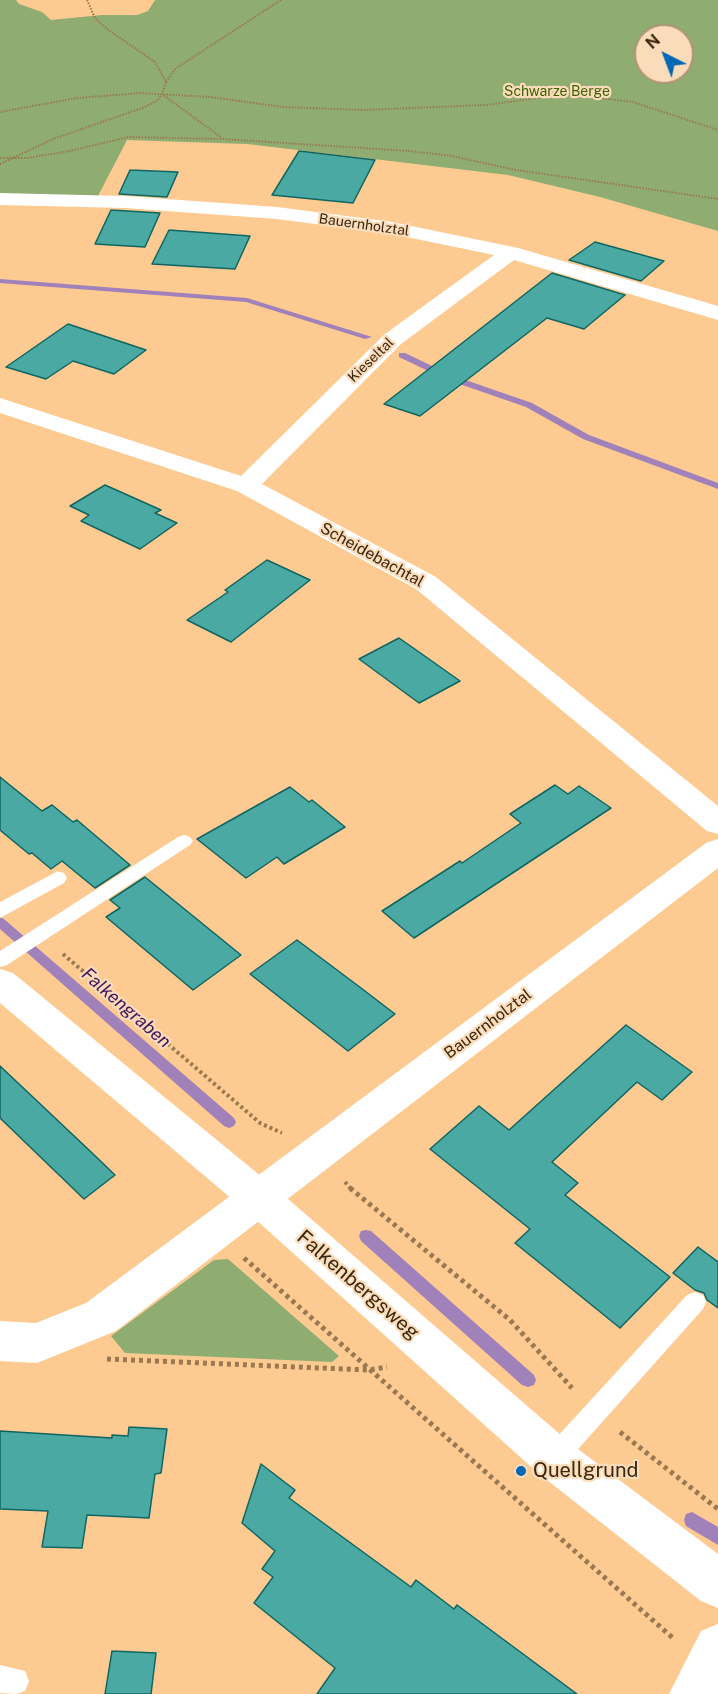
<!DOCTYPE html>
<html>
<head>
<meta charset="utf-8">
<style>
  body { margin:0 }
  #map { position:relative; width:718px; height:1694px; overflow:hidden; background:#fdcb91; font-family:"Public Sans",sans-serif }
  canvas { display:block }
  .north { position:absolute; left:634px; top:24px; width:60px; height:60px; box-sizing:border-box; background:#fbdcba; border:2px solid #ae9476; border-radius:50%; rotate:318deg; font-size:16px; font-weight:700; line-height:24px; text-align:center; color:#3b270f }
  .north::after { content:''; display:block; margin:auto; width:21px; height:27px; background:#0068b4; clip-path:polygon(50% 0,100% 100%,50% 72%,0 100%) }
</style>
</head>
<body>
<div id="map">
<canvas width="718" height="1694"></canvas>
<div class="north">N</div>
</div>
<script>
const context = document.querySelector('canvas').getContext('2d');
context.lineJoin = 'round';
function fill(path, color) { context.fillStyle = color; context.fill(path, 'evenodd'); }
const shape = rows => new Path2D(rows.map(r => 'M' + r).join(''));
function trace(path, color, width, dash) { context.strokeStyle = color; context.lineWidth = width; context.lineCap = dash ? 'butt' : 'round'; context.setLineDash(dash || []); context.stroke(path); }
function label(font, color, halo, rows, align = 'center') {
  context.font = font + ' "Public Sans",sans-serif'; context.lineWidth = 4.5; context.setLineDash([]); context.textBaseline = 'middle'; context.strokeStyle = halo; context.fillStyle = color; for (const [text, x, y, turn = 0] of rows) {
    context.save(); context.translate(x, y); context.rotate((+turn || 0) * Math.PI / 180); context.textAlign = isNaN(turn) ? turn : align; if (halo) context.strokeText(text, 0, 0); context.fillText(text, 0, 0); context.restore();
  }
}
fill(shape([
  [0,0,16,0,19,4,42,12,51,20,102,15,137,15,148,11,155,0,718,0,718,231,600,197,508,175,247,144,127,140,98,196,0,195],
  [646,36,682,36,682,72,646,72],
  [228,1259,339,1356,332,1362,125,1353,111,1336,214,1260]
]), '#8fac71');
fill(shape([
  [0,279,247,298,372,337,365,339,246,302,0,283,0,279],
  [399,353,405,353,451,375,532,403,589,435,718,483,718,489,583,439,526,407,445,379,399,357,399,353],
  [0,917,4,919,234,1118,236,1122,234,1126,229,1128,224,1126,0,929,0,917],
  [366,1230,371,1231,534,1375,536,1380,534,1385,528,1387,522,1385,361,1241,359,1236,361,1231,366,1230],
  [692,1512,718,1527,718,1545,686,1526,684,1520,686,1514,692,1512]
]), '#a181b9');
const building = shape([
  [299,151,375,160,353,203,272,195,299,151],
  [130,170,178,172,167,197,119,194,130,170],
  [111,210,160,213,145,247,95,244,111,210],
  [169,230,250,236,235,269,152,264,169,230],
  [595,242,664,261,641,281,569,260,595,242],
  [552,273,625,295,584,329,547,318,420,416,384,404,552,273],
  [68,324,146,350,114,374,73,361,46,379,6,367,68,324],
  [105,485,161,510,155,513,177,523,140,549,81,521,89,515,70,506,105,485],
  [267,560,310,580,231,642,187,620,228,592,225,590,267,560],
  [399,638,429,659,460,681,419,703,359,659,399,638],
  [0,777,42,811,52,805,73,822,77,820,130,865,95,888,62,861,51,869,32,853,29,854,0,830,0,777],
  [555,785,568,794,579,786,611,808,414,938,382,911,460,861,462,863,521,823,510,814,555,785],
  [290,787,309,802,312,800,345,827,284,864,277,857,246,878,197,839,290,787],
  [145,877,241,955,193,990,106,917,120,908,110,900,145,877],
  [297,940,361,988,395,1014,348,1051,250,974,297,940],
  [626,1025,692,1072,662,1100,637,1082,552,1162,578,1183,565,1195,670,1277,620,1328,515,1243,530,1229,430,1149,479,1106,509,1130,626,1025],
  [0,1066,90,1151,115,1175,84,1199,0,1118,0,1066],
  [698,1247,718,1262,718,1308,707,1300,704,1293,695,1290,673,1273,698,1247],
  [129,1427,167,1429,161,1473,155,1474,149,1518,87,1515,82,1548,42,1547,48,1511,0,1509,0,1431,112,1438,112,1435,128,1436,129,1427],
  [261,1464,295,1490,289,1498,411,1587,416,1580,454,1609,457,1605,577,1694,317,1694,335,1668,254,1603,273,1577,262,1569,275,1551,242,1523,261,1464],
  [112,1651,156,1653,151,1694,105,1694,112,1651]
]);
fill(building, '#4ba9a3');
trace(building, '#106561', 1.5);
trace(shape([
  [87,0,95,18,107,29,155,62,166,82,162,94,222,138],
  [166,82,175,69,281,0],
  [0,112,77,98,141,93,211,97,283,107,363,110,486,105,566,94,633,102,718,130],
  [0,158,27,158,70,151,128,137,223,139,409,151,452,156,516,170,718,199],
  [0,164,53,139,145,107,158,100,162,94]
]), '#9b7950', 2, [1.5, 1.5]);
trace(shape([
  [63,954,260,1123,282,1133],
  [345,1182,351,1189]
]), '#9b7950', 4, [3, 3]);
trace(shape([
  [350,1188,510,1320,572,1388],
  [244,1258,674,1639],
  [107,1359,369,1370,387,1367],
  [620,1432,718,1509]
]), '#9b7950', 5, [4, 4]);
fill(shape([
  [184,835,190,837,193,841,190,845,7,965,0,967,0,951,178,837,184,835],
  [58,871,64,873,67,878,64,883,0,918,0,902,58,871],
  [695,1292,703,1295,706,1302,703,1309,563,1466,554,1470,545,1466,542,1458,545,1450,687,1295,695,1292],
  [0,1665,25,1671,29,1681,25,1691,16,1694,0,1693,0,1665]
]), '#fff');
fill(shape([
  [0,193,125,196,277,207,392,222,518,248,718,306,718,320,514,260,401,344,262,484,436,577,718,806,718,834,707,831,416,589,237,491,0,413,0,398,241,476,385,334,494,255,392,234,277,219,125,208,0,205,0,193],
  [718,839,718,868,116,1331,37,1363,0,1361,0,1321,36,1323,86,1303,706,843,718,839],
  [718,1624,718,1694,669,1694,701,1631,718,1624]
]), '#fff');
fill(shape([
  [0,969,13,973,273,1186,570,1443,718,1554,718,1608,701,1601,538,1473,245,1210,0,1003,0,969]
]), '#fff');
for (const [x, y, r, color] of [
  [521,1471,6,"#0068b4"]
]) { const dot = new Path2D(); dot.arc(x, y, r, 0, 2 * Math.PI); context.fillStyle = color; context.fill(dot); trace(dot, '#fbdcba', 2); }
label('14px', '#3e6103', '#fbdcba', [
  ["Schwarze Berge",557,92]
]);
label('14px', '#3b270f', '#fbdcba', [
  ["Bauernholztal",364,225,8],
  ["Kieseltal",371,360,-44]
]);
label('16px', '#3b270f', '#fbdcba', [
  ["Scheidebachtal",372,555,29],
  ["Bauernholztal",488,1024,-37]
]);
label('italic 18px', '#41165b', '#fbdcba', [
  ["Falkengraben",126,1008,41]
]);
label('20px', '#3b270f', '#fbdcba', [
  ["Falkenbergsweg",358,1285,41]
]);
label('20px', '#3b270f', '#fbdcba', [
  ["Quellgrund",533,1471]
], 'left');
</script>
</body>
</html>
